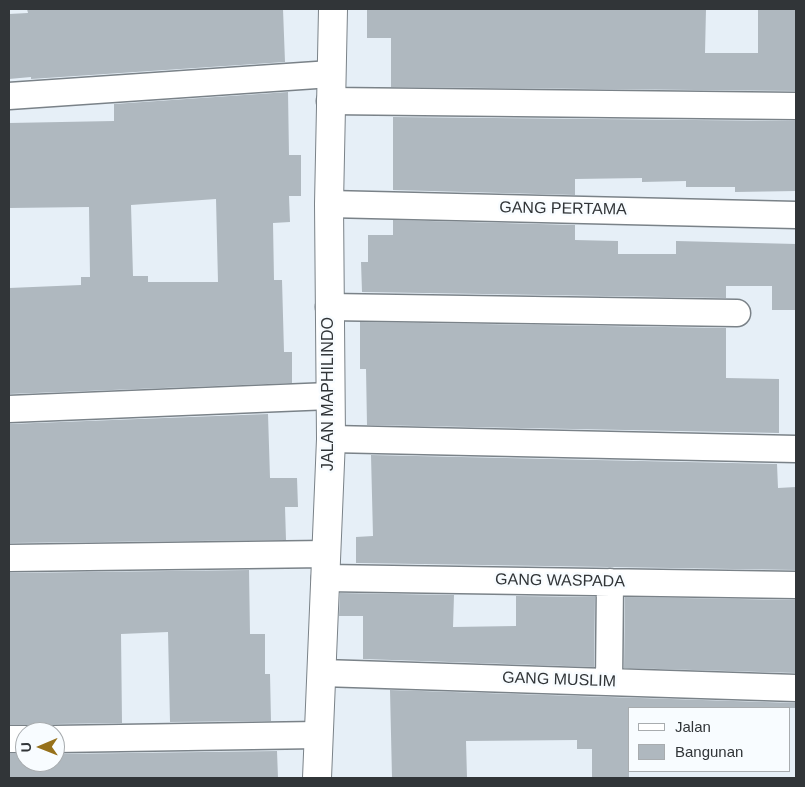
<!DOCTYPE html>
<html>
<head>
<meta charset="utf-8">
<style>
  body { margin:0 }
  #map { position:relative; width:805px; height:787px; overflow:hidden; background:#e6eff7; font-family:Arial,sans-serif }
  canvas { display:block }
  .frame { position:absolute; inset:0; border:10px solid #313538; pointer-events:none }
  .legend { position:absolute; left:628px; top:707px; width:162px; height:65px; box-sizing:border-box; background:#f8fcff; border:1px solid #a8acaf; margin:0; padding:6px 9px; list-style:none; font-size:15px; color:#313538 }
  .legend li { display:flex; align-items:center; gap:10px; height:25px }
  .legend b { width:25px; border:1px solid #a8acaf }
  .north { position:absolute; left:15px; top:722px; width:50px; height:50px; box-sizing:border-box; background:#f8fcff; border:1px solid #a8acaf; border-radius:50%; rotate:269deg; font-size:14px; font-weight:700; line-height:20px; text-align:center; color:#313538 }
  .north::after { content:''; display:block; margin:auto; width:18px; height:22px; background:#96711b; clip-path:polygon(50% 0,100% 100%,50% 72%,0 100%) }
</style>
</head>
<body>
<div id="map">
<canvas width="805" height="787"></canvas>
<div class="frame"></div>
<ul class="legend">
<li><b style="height:6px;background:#fff"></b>Jalan</li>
<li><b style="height:14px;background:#afb8bf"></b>Bangunan</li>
</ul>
<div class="north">U</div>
</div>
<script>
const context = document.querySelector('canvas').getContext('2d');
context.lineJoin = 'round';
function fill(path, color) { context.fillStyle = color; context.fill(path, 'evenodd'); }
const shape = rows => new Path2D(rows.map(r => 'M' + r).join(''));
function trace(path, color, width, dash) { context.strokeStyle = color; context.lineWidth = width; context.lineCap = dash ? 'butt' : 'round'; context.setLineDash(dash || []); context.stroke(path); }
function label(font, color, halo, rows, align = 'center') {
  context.font = font + ' Arial,sans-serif'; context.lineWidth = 5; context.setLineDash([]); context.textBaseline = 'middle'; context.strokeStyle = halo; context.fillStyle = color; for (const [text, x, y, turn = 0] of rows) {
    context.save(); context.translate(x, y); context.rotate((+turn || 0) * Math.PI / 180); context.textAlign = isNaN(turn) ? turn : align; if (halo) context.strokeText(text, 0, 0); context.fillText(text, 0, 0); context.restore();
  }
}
fill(shape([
  [27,9,283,9,285,62,31,79,31,77,9,79,9,14,28,13],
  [367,9,706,9,705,53,758,53,758,9,796,9,796,91,391,87,391,38,367,38],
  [288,92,289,155,301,155,301,196,289,196,290,222,273,223,274,280,282,280,284,352,292,352,292,383,9,394,9,288,81,285,81,277,90,277,89,207,9,208,9,123,114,121,114,104],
  [216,199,218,282,148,282,148,276,133,276,131,205],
  [393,117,796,121,796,191,735,192,735,187,686,187,686,181,642,182,642,178,575,179,575,195,393,190],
  [393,220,575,225,575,240,618,241,618,254,676,254,676,241,796,244,796,310,772,310,772,286,726,286,726,298,362,292,361,262,368,262,368,235,393,235],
  [360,322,726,328,726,378,779,379,779,433,367,425,366,369,360,369],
  [268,414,270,478,297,478,298,507,285,507,286,540,9,543,9,424],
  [371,455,777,464,778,488,796,487,796,570,356,563,356,537,373,536],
  [249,570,250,634,265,634,265,674,270,674,271,721,170,722,168,632,121,634,122,723,55,724,47,726,42,732,38,732,33,726,25,724,9,724,9,573],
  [340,593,454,595,453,627,516,626,516,596,595,597,594,667,363,659,363,616,339,616],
  [625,597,796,600,796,673,624,668],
  [390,690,796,703,796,708,629,708,629,778,592,778,592,749,577,749,577,740,466,741,467,778,392,778],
  [277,751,278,778,9,778,9,754,25,754,25,762,55,762,55,754]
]), '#afb8bf');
const street = shape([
  [9,96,331,74],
  [330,101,796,106],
  [329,204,796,215],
  [329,307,737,313],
  [9,409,330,396],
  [331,439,796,449],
  [9,558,326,554],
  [325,578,796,585],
  [322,673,796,688],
  [609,682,610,582],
  [9,739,25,739],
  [55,739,318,735]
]);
const secondary = shape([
  [317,778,331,439,329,204,333,9]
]);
trace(street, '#7a8288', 29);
trace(secondary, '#7a8288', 30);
trace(street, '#fff', 26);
trace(secondary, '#fff', 28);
label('16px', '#313538', '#f8fcff', [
  ["GANG PERTAMA",563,209,1],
  ["JALAN MAPHILINDO",329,394,-90],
  ["GANG WASPADA",560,581,1],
  ["GANG MUSLIM",559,680,2]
]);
</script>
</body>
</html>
